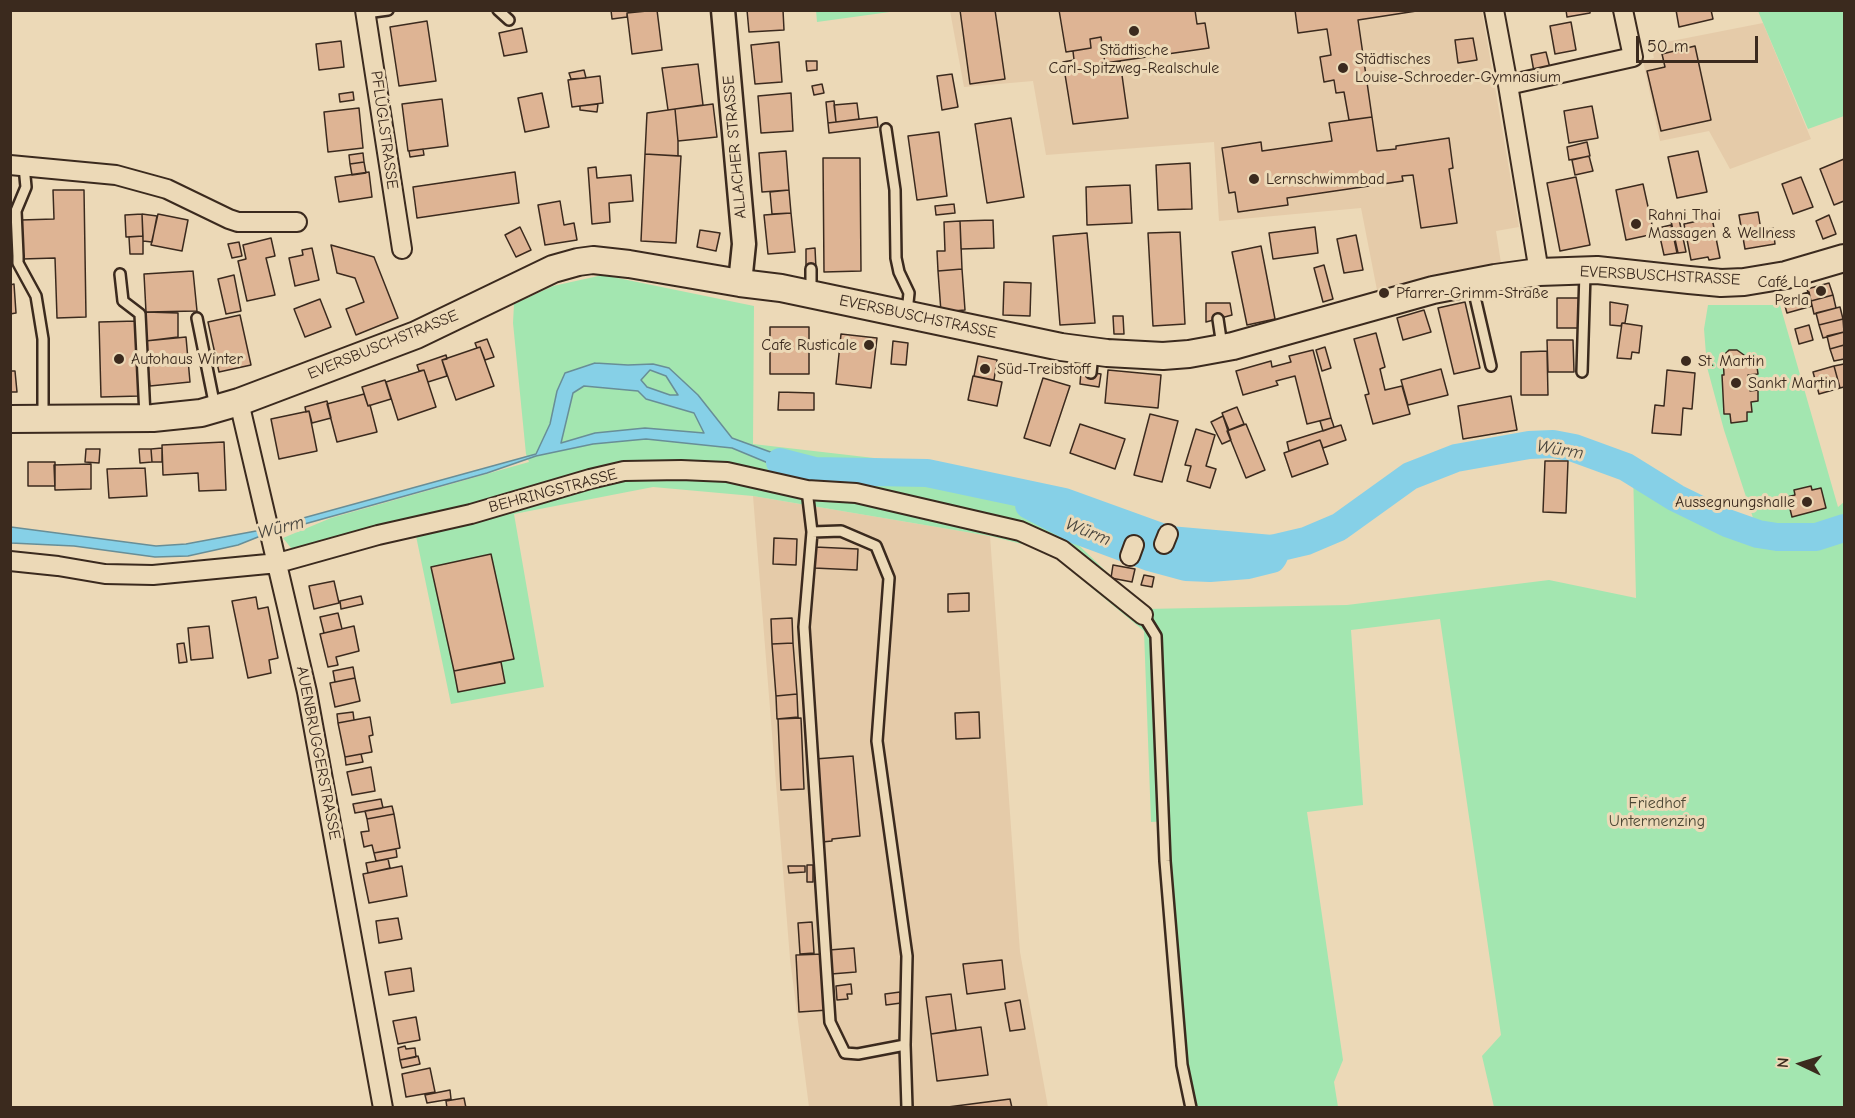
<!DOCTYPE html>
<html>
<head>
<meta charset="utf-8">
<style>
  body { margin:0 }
  #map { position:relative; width:1855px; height:1118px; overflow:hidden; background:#ecd9b7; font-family:"Comic Neue",sans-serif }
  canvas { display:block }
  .frame { position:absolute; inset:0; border:12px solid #3b2a1e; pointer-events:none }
  .north { position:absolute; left:1771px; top:1034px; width:60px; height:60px; -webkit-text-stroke:4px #ecd9b7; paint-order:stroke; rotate:274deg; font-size:16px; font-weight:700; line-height:24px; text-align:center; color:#3b2a1e }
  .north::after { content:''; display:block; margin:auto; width:21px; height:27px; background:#3b2a1e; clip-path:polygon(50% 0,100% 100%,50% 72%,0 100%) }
  .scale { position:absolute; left:1636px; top:36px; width:122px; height:27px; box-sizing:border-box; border:3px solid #3b2a1e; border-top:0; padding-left:8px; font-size:18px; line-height:21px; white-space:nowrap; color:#3b2a1e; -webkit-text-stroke:4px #ecd9b7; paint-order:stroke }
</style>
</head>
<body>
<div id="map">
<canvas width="1855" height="1118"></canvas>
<div class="frame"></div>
<div class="north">N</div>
<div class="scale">50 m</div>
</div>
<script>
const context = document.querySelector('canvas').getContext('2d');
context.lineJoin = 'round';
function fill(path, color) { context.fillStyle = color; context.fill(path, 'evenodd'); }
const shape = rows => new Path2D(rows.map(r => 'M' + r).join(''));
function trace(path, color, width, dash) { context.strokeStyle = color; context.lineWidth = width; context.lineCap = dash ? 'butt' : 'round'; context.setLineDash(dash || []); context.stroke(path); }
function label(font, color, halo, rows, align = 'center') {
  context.font = font + ' "Comic Neue",sans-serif'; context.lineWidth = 6; context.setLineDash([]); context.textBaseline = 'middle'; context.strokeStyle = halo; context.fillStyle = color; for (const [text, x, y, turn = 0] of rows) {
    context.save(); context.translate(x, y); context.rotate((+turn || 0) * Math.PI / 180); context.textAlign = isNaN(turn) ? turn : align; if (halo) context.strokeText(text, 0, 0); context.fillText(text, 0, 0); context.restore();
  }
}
fill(shape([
  [950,11,1482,11,1519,227,1496,231,1501,263,1377,290,1361,208,1219,221,1214,142,1046,155,1033,81,964,87],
  [1763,23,1811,139,1730,169,1709,131,1660,141,1643,61,1654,58,1651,45],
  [753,496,990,536,1020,952,1048,1107,809,1107,790,959]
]), '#e5cba9');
fill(shape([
  [816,10,897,10,897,11,817,22],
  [1758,11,1844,11,1844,116,1808,129],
  [603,275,754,306,753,444,926,464,1062,499,1061,528,1145,609,1347,605,1549,580,1636,598,1633,469,1758,533,1724,430,1707,367,1704,329,1708,305,1780,305,1838,507,1844,502,1844,1107,1494,1107,1482,1056,1501,1035,1440,619,1351,630,1363,805,1307,812,1343,1060,1334,1082,1338,1107,1193,1107,1185,1061,1168,821,1151,822,1144,631,1046,550,990,536,753,496,653,487,514,514,544,687,451,704,416,536,304,564,283,538,331,518,529,462,526,454,513,323,514,304,553,286]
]), '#a3e6b0');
const water = shape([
  [595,363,628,365,653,364,669,368,698,395,732,438,817,469,816,473,785,470,732,448,646,439,593,444,536,456,487,473,258,537,238,545,188,556,155,557,74,546,11,543,11,527,156,546,186,544,256,531,536,454,550,424,557,391,565,373,595,363],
  [650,370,666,376,678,395,670,395,647,387,641,380,650,370],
  [584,386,638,391,646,399,694,413,704,433,645,428,595,433,561,443,573,393,584,386]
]);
fill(water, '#86d0e7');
trace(water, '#688e97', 1.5);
trace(shape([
  [780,462,815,471,927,473,1064,502,1169,540,1272,549,1306,541,1339,527,1410,476,1456,458,1529,445,1553,444,1574,448,1626,467,1676,498,1727,523,1758,534,1777,537,1816,537,1844,528],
  [1029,505,1079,531,1149,557,1186,567,1210,568,1248,565,1272,559,1274,556]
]), '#86d0e7', 28);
const building = shape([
  [611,10,640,10,641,11,627,13,627,17,612,19,611,10],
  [657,10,662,50,632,54,627,13,657,10],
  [747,10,783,10,784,30,749,32,747,10],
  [960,10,995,10,1005,79,970,84,960,10],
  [1059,10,1195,10,1197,24,1205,23,1209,48,1105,63,1101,37,1090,39,1091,48,1066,52,1059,10],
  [1295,10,1423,10,1358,20,1372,117,1349,120,1344,92,1336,93,1334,80,1324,82,1320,57,1331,55,1327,29,1298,33,1295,10],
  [1566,10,1590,10,1590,13,1567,17,1566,10],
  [1676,10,1711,10,1713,19,1679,27,1676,10],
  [427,21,436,81,399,86,390,27,427,21],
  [1571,22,1576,50,1555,54,1550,26,1571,22],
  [522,28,527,52,504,56,499,33,522,28],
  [1101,37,1105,63,1120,61,1128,118,1073,124,1063,62,1074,60,1073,51,1091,48,1090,39,1101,37],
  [1473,38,1477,60,1458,63,1455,40,1473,38],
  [341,41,344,67,319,70,316,44,341,41],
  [779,42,782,82,755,84,751,45,779,42],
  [1695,46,1711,120,1661,131,1647,71,1665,67,1662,54,1695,46],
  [1546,52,1550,68,1534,72,1531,55,1546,52],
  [806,61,817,61,817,70,807,71,806,61],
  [698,64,703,105,668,110,662,68,698,64],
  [584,70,586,78,571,79,569,73,584,70],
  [952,74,958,107,942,110,937,76,952,74],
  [600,76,603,103,572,107,568,80,600,76],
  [822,84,824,93,814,95,812,86,822,84],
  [353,92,354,100,340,102,339,94,353,92],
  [542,93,549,127,525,132,518,98,542,93],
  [791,93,793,131,761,133,758,96,791,93],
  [442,99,448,146,408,151,402,104,442,99],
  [834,101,836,122,828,123,826,102,834,101],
  [857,103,859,119,836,122,834,105,857,103],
  [598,104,597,112,580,110,580,106,598,104],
  [713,104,717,137,678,141,675,109,713,104],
  [1592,106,1598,138,1569,143,1564,111,1592,106],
  [359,108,363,148,328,152,324,112,359,108],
  [675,109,678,141,678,156,645,154,647,113,675,109],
  [877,117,878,127,829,133,828,123,877,117],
  [1372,117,1377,151,1396,149,1396,146,1449,138,1453,168,1449,169,1457,223,1421,228,1413,175,1402,176,1403,181,1287,198,1288,205,1238,212,1235,192,1229,193,1222,148,1261,142,1262,151,1332,141,1329,123,1372,117],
  [1011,118,1024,197,987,203,975,124,1011,118],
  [939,132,947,196,917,200,908,136,939,132],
  [1587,142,1590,156,1569,160,1567,147,1587,142],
  [423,149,424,155,410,157,409,151,423,149],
  [786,151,789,190,762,192,759,153,786,151],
  [1698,151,1707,192,1677,198,1668,157,1698,151],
  [363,153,364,162,350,164,349,155,363,153],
  [645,154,681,156,676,243,641,241,645,154],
  [1589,156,1593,171,1575,175,1572,160,1589,156],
  [823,158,860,158,861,271,824,272,823,158],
  [1844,159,1844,201,1834,205,1820,169,1844,159],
  [364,162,366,173,352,175,350,164,364,162],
  [1190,163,1192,209,1158,210,1156,165,1190,163],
  [596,167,597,178,631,175,633,201,609,203,610,222,592,224,588,168,596,167],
  [369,172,372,197,339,202,335,177,369,172],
  [515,172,519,203,417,218,413,187,515,172],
  [1576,177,1590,245,1560,251,1547,183,1576,177],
  [1801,177,1813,207,1793,214,1782,184,1801,177],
  [1643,184,1654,234,1626,240,1616,190,1643,184],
  [1130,185,1132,223,1087,225,1086,187,1130,185],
  [53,190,84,190,86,317,57,318,55,258,22,259,21,220,54,219,53,190],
  [789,190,791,213,772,214,770,192,789,190],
  [560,201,564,225,574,223,577,240,545,245,538,205,560,201],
  [954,204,955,213,936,215,935,206,954,204],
  [1758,212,1761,230,1773,228,1775,244,1745,249,1739,215,1758,212],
  [791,213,795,252,768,254,764,215,791,213],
  [142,214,143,236,126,237,125,215,142,214],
  [142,214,157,216,152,242,143,241,142,214],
  [158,214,188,220,182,251,151,245,158,214],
  [1829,215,1836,234,1823,239,1816,221,1829,215],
  [1712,218,1720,258,1709,260,1708,257,1691,260,1684,224,1712,218],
  [1679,219,1686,252,1678,253,1671,221,1679,219],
  [993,220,994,248,961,249,960,221,993,220],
  [960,221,962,269,938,271,937,251,945,251,944,222,960,221],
  [1671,225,1677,253,1664,255,1658,228,1671,225],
  [520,227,531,250,516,257,505,235,520,227],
  [1315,227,1318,253,1273,259,1269,233,1315,227],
  [700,230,720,233,716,251,697,247,700,230],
  [1180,232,1185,324,1153,326,1148,233,1180,232],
  [1087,233,1095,323,1060,325,1053,236,1087,233],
  [1356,235,1363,270,1344,273,1337,239,1356,235],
  [143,236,143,254,130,254,129,237,143,236],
  [271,238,275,256,266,258,275,295,247,301,238,261,246,259,243,245,271,238],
  [239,242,242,256,232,258,228,244,239,242],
  [331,245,374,257,398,318,356,335,346,309,364,302,355,278,337,273,331,245],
  [1261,246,1275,319,1247,325,1232,252,1261,246],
  [312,248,319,280,295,286,289,258,303,255,302,250,312,248],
  [815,248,816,269,806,270,806,249,815,248],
  [1324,265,1333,299,1323,302,1314,268,1324,265],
  [962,269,965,310,941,312,938,271,962,269],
  [193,271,197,311,146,312,144,274,193,271],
  [234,275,241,311,226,314,218,279,234,275],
  [1004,282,1031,283,1030,316,1003,315,1004,282],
  [1829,283,1833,295,1811,301,1807,289,1829,283],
  [14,284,16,313,10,314,10,285,14,284],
  [1809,292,1812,306,1787,313,1783,299,1809,292],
  [1833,295,1836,308,1814,314,1811,301,1833,295],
  [1557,298,1579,298,1579,328,1557,328,1557,298],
  [320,299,331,327,305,337,294,309,320,299],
  [1465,302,1480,368,1454,374,1438,308,1465,302],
  [1610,302,1628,305,1625,323,1622,323,1621,326,1610,325,1610,302],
  [1206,303,1230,303,1232,315,1206,322,1206,303],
  [1840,307,1843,319,1819,325,1816,313,1840,307],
  [1424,310,1431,332,1403,340,1397,318,1424,310],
  [146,312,178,313,178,337,146,341,146,312],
  [240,315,251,365,219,372,208,322,240,315],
  [1113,316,1123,316,1124,334,1114,334,1113,316],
  [1843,319,1844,332,1823,338,1819,325,1843,319],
  [137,321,140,396,101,397,99,322,137,321],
  [1622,323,1642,326,1639,353,1632,352,1631,359,1617,358,1622,323],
  [1809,325,1813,340,1799,344,1795,329,1809,325],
  [770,327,809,327,809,374,770,374,770,327],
  [1844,332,1844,345,1830,349,1827,336,1844,332],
  [1376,333,1385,367,1380,369,1385,390,1402,386,1410,414,1373,424,1365,395,1369,394,1354,339,1376,333],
  [841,334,877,338,871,388,836,384,841,334],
  [186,337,190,382,150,386,145,341,186,337],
  [487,339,494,357,485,360,480,347,477,348,475,343,487,339],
  [1547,340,1573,340,1574,372,1548,372,1547,340],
  [893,341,908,343,906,365,891,364,893,341],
  [1844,345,1844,359,1834,361,1830,349,1844,345],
  [480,347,494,386,456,400,442,360,480,347],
  [1325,347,1331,368,1322,371,1316,350,1325,347],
  [1313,350,1331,418,1307,424,1295,376,1276,381,1278,385,1243,395,1236,371,1271,361,1272,367,1291,362,1289,356,1313,350],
  [1729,350,1737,350,1744,355,1744,361,1756,360,1758,374,1748,375,1750,391,1758,390,1758,401,1751,402,1752,412,1747,412,1747,421,1731,423,1730,414,1724,414,1722,375,1724,375,1723,356,1729,350],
  [1547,351,1548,395,1521,395,1521,352,1547,351],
  [446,355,447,359,442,360,447,376,428,382,424,370,419,371,417,365,446,355],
  [978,356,997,360,994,380,974,376,978,356],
  [1844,364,1844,387,1840,388,1834,366,1844,364],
  [1834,366,1840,388,1819,394,1813,372,1834,366],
  [1441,369,1448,395,1408,405,1401,380,1441,369],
  [424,370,436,407,398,420,386,382,424,370],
  [1108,370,1161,375,1158,408,1105,403,1108,370],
  [1667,370,1695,373,1692,409,1683,408,1681,435,1652,433,1655,405,1664,406,1667,370],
  [10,371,15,371,17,392,10,392,10,371],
  [1081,371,1101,374,1099,387,1080,384,1081,371],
  [973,376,1002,382,997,406,968,400,973,376],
  [1043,378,1070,386,1050,446,1024,438,1043,378],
  [385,380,391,399,368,406,362,387,385,380],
  [779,392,814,393,814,410,778,410,779,392],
  [364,394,368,406,370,405,377,432,337,442,327,404,364,394],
  [1511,396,1517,430,1463,439,1458,406,1511,396],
  [327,401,331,418,312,423,309,411,306,412,305,407,327,401],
  [1237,407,1244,424,1229,430,1222,413,1237,407],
  [309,411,317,451,279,459,271,419,309,411],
  [1150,414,1178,421,1162,482,1134,475,1150,414],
  [1223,416,1231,440,1222,444,1211,422,1223,416],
  [1331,418,1334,427,1323,431,1320,421,1331,418],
  [1080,424,1125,439,1115,469,1070,453,1080,424],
  [1246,424,1265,470,1246,478,1227,431,1246,424],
  [1341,425,1346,440,1323,448,1320,440,1289,451,1287,442,1341,425],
  [1196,429,1215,435,1206,466,1216,469,1210,488,1187,481,1191,466,1185,465,1196,429],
  [1320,440,1328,464,1292,477,1284,453,1320,440],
  [224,442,226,490,199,491,198,473,163,475,162,445,224,442],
  [162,448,162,462,152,462,151,449,162,448],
  [86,449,100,449,99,463,85,462,86,449],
  [139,449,151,449,152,462,140,463,139,449],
  [1545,461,1568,461,1566,513,1543,512,1545,461],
  [28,462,55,462,55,486,28,486,28,462],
  [91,464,91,489,55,490,54,465,91,464],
  [145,468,147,496,109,498,107,469,145,468],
  [1811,486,1812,490,1821,488,1826,508,1792,517,1787,497,1795,495,1794,490,1811,486],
  [774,538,797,539,796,565,773,564,774,538],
  [815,547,858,549,857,570,814,568,815,547],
  [491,554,514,659,454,671,431,567,491,554],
  [1113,565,1135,569,1132,582,1111,578,1113,565],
  [1144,575,1154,577,1152,587,1141,585,1144,575],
  [334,581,339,603,314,609,309,586,334,581],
  [969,593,969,611,948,612,948,594,969,593],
  [361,596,363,604,341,609,340,601,361,596],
  [256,597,258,609,268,607,278,658,269,660,271,673,248,678,232,601,256,597],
  [338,613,342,629,324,633,320,617,338,613],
  [792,618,793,643,772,644,771,619,792,618],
  [209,626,213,658,191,660,188,628,209,626],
  [354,626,359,651,336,657,338,665,328,667,320,634,354,626],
  [184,643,187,662,179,663,177,644,184,643],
  [793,643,797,694,776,696,772,644,793,643],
  [501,662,505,683,458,692,454,671,501,662],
  [353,667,355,678,335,682,333,671,353,667],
  [355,678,360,701,335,707,330,683,355,678],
  [797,694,798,717,777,719,776,696,797,694],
  [353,712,354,720,338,723,337,714,353,712],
  [979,712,980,738,956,739,955,713,979,712],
  [370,717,373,735,369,736,372,752,345,757,338,723,370,717],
  [801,718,804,789,781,790,778,719,801,718],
  [361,754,363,762,346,765,345,757,361,754],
  [853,756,860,836,832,839,832,841,822,842,815,759,853,756],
  [371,767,375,791,352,795,347,772,371,767],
  [381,799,383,808,355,813,353,804,381,799],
  [392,806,394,814,367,819,365,811,392,806],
  [394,814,400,848,374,853,372,845,364,847,361,832,369,831,367,819,394,814],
  [396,849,397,857,376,861,374,853,396,849],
  [388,859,390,868,368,873,366,863,388,859],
  [807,865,813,865,813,882,807,882,807,865],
  [402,866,407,896,369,903,363,874,402,866],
  [788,866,805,866,805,872,789,873,788,866],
  [398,918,402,939,379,943,376,921,398,918],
  [812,922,814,953,800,954,798,923,812,922],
  [854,948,856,972,831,974,829,950,854,948],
  [824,954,828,1010,799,1012,796,955,824,954],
  [1002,960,1005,989,967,994,963,964,1002,960],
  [411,968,414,991,389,995,385,972,411,968],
  [851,984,852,994,847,994,848,999,837,1000,836,986,851,984],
  [900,992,901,1003,886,1005,885,994,900,992],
  [951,994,956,1030,931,1034,926,997,951,994],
  [1020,1000,1025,1029,1010,1031,1005,1003,1020,1000],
  [416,1017,420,1040,398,1044,393,1021,416,1017],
  [981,1027,988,1075,937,1081,931,1034,981,1027],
  [405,1046,406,1049,415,1048,416,1057,400,1060,398,1048,405,1046],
  [418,1056,420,1064,402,1068,400,1060,418,1056],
  [430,1068,435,1092,406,1097,402,1074,430,1068],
  [450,1090,451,1099,427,1103,425,1095,450,1090],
  [464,1098,466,1108,447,1108,446,1101,464,1098],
  [1010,1099,1012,1108,940,1108,1010,1099]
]);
fill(building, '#deb494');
trace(building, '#3b2a1e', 1.5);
const service = shape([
  [498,10,509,20],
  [366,13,388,10],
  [886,129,895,190,896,258,899,272,909,293,907,312],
  [24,166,26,187,16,211,18,256,18,263,36,296,43,339,43,416],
  [811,269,811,291],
  [120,274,123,301,140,314,145,416],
  [1472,284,1491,366],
  [197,318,215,407],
  [1218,319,1222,346],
  [1582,372,1585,273],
  [1091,373,1093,354],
  [807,490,812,532,804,627,830,1022,845,1053,858,1054,905,1045],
  [812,532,841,531,876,546,889,578,877,741,907,956,905,1045,907,1108],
  [1143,615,1156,636,1165,861,1182,1065,1191,1108]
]);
const minor = shape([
  [365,10,402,249],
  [1494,10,1508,85,1539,272],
  [1508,85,1633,57,1623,10],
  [10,165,116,175,167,189,229,219,238,222,297,222],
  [239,402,307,692,383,1108],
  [1164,544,1168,534],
  [1130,556,1134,545],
  [10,561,58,566,105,574,153,575,278,563,378,535,471,514,590,479,624,471,681,470,727,472,807,490,856,493,1020,531,1062,550,1143,615]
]);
const tertiary = shape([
  [723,10,744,244,740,283]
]);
const secondary = shape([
  [10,419,153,418,201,413,239,402,416,335,553,269,578,262,593,260,629,264,740,283,781,288,1061,347,1107,353,1163,356,1189,354,1233,346,1433,290,1495,278,1539,272,1597,270,1689,280,1721,283,1744,282,1786,275,1844,258]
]);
trace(service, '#3b2a1e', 14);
trace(minor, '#3b2a1e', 22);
trace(tertiary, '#3b2a1e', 27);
trace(secondary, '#3b2a1e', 30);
trace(service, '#ecd9b7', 9);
trace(minor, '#ecd9b7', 18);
trace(tertiary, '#ecd9b7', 22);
trace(secondary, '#ecd9b7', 26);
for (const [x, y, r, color] of [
  [1134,31,6,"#3b2a1e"],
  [1343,68,6,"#3b2a1e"],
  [1254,179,6,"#3b2a1e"],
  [1636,224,6,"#3b2a1e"],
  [1821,291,6,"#3b2a1e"],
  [1384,293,6,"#3b2a1e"],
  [869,345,6,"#3b2a1e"],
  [119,359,6,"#3b2a1e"],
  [1686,361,6,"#3b2a1e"],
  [985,369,6,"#3b2a1e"],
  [1736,383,6,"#3b2a1e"],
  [1807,502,6,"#3b2a1e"]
]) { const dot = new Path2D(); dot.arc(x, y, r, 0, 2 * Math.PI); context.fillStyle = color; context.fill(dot); trace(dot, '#ecd9b7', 2); }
label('16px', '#3b2a1e', '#ecd9b7', [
  ["Städtische",1134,50,"center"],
  ["Carl-Spitzweg-Realschule",1134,68,"center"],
  ["Städtisches",1355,59],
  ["Louise-Schroeder-Gymnasium",1355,77],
  ["Lernschwimmbad",1266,179],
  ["Rahni Thai",1648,215],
  ["Massagen & Wellness",1648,233],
  ["Café La",1809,282,"right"],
  ["Perla",1809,300,"right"],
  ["Pfarrer-Grimm-Straße",1396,293],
  ["Cafe Rusticale",857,345,"right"],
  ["Autohaus Winter",131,359],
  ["St. Martin",1698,361],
  ["Süd-Treibstoff",997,369],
  ["Sankt Martin",1748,383],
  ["Aussegnungshalle",1795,502,"right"]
], 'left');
label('16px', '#3b2a1e', '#ecd9b7', [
  ["PFLÜGLSTRASSE",384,130,82],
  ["ALLACHER STRASSE",735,147,-95],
  ["EVERSBUSCHSTRASSE",1660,276,3],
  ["EVERSBUSCHSTRASSE",918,317,12],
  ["EVERSBUSCHSTRASSE",383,345,-22],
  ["BEHRINGSTRASSE",553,491,-15],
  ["AUENBRUGGERSTRASSE",318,753,79]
]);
label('16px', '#4b4634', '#ecd9b7', [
  ["Friedhof",1657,803],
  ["Untermenzing",1657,821]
]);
label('italic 18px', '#46433c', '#ecd9b7', [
  ["Würm",1560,450,9],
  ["Würm",281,528,-14],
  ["Würm",1088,532,22]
]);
</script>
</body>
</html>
